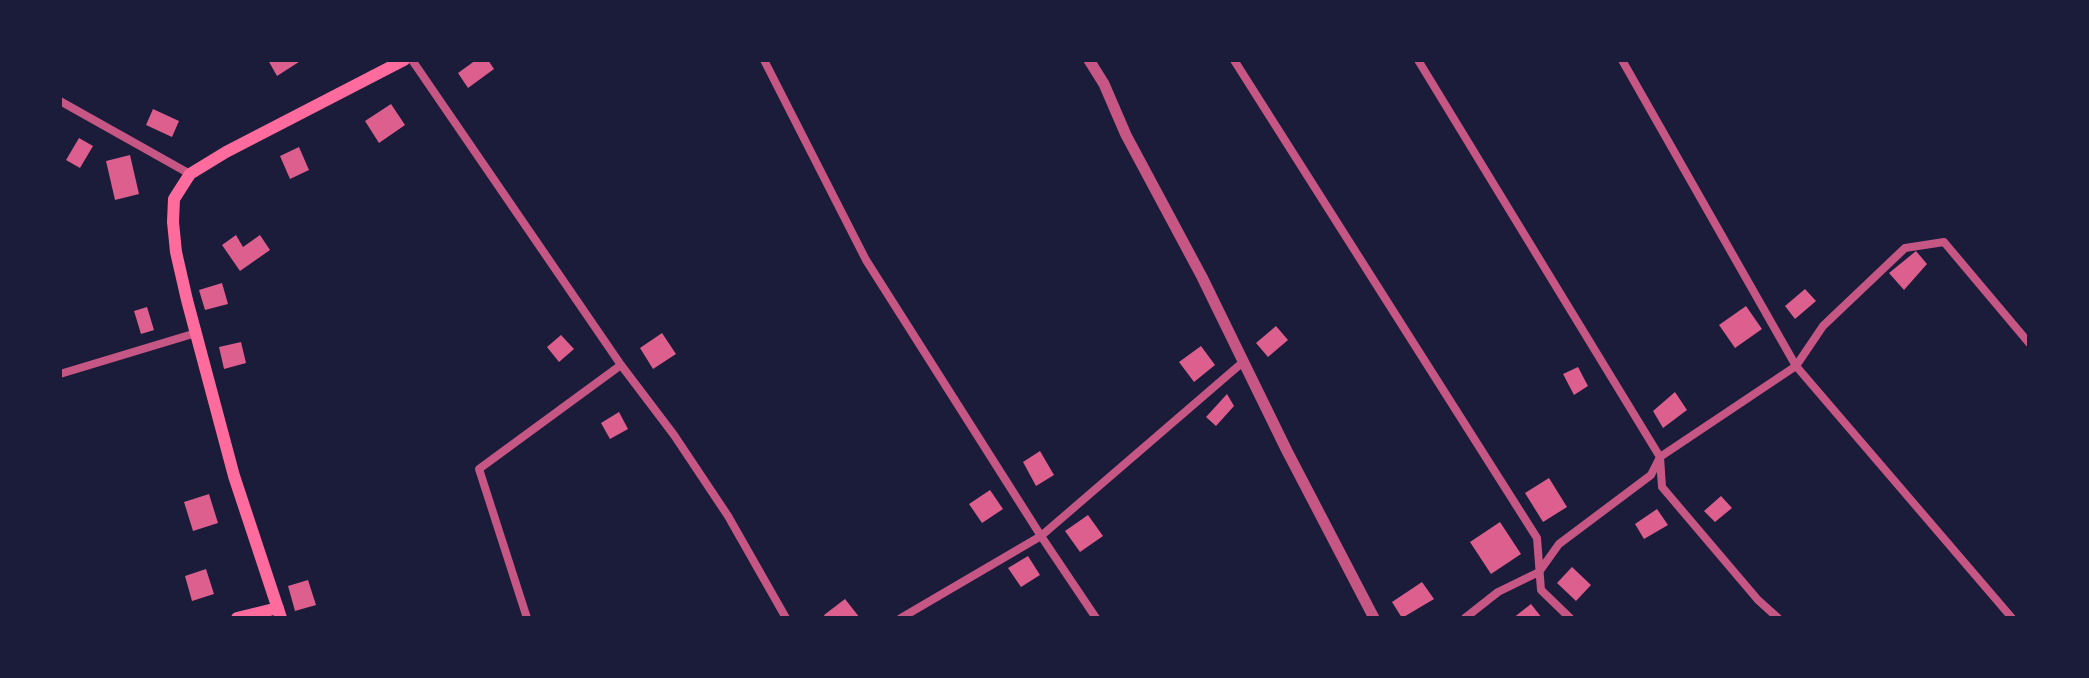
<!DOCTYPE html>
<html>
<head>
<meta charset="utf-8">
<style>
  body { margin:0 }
  #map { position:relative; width:2089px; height:678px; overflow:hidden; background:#1b1b3a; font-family:"Alegreya Sans",sans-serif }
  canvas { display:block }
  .frame { position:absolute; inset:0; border:62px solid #1b1b3a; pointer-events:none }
</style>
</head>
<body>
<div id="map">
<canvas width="2089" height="678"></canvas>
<div class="frame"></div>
</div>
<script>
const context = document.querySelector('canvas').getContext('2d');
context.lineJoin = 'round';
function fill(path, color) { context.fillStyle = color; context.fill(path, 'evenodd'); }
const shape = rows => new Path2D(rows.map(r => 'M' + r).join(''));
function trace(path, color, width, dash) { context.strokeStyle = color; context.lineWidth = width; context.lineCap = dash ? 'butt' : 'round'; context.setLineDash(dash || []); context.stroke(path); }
fill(shape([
  [268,60,302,60,277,76],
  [476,60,488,60,494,69,468,88,458,73],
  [391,104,405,125,379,143,365,121],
  [153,109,179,121,172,137,146,125],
  [79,138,93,146,80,168,66,160],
  [299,147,309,170,290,179,280,156],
  [130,155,139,194,115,200,106,161],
  [236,235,243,247,260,235,270,250,240,271,222,245],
  [1916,251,1927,264,1904,290,1889,273],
  [222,283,228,304,205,310,199,290],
  [1805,289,1816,301,1795,319,1785,306],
  [1746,306,1762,329,1735,348,1719,325],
  [147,307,154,330,141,334,134,311],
  [1276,326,1288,340,1268,357,1256,343],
  [662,333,676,354,653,369,640,348],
  [561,335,574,349,559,362,547,347],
  [241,342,246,363,224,369,219,347],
  [1201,346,1215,365,1194,382,1179,362],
  [1578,367,1588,386,1574,395,1563,374],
  [1675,392,1687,410,1663,428,1653,411],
  [1227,394,1234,406,1216,426,1206,417],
  [619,412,628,429,610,439,601,423],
  [1040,451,1054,475,1036,486,1023,462],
  [1549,478,1567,507,1543,522,1525,493],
  [990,490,1003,509,982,523,969,504],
  [209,494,218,523,193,531,184,502],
  [1721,496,1732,508,1715,522,1704,511],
  [1657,509,1668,525,1644,539,1635,524],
  [1088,515,1103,536,1080,552,1065,531],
  [1500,522,1521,554,1491,574,1470,542],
  [1028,556,1040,575,1021,587,1008,568],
  [1572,567,1591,585,1576,601,1557,583],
  [206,569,214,594,192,601,185,576],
  [308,580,316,605,295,611,288,586],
  [1422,582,1434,599,1402,618,1392,602],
  [845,599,860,618,826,618,824,615],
  [1531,604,1542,618,1513,618]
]), '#dd5f8e');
trace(shape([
  [412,60,621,365,674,435,728,516,786,618],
  [764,60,866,260,1041,536,1096,618],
  [1234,60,1537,538,1541,590,1570,618],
  [1418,60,1660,457,1662,487,1758,600,1778,618],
  [1622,60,1796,366,2012,618],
  [60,101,190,174],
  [60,374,196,333],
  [527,618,479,469,621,365],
  [901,618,1041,536,1243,362],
  [1465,618,1498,592,1539,572,1559,544,1651,475,1660,457,1796,366,1823,326,1905,248,1944,242,2029,343]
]), '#c65784', 8);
trace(shape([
  [1089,60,1104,84,1126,135,1202,277,1287,451,1374,618]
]), '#c65784', 11);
trace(shape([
  [237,618,278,608],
  [281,618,234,476,187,300,176,252,173,222,174,199,190,174,226,152,404,60]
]), '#ff6b9d', 12);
</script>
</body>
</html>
